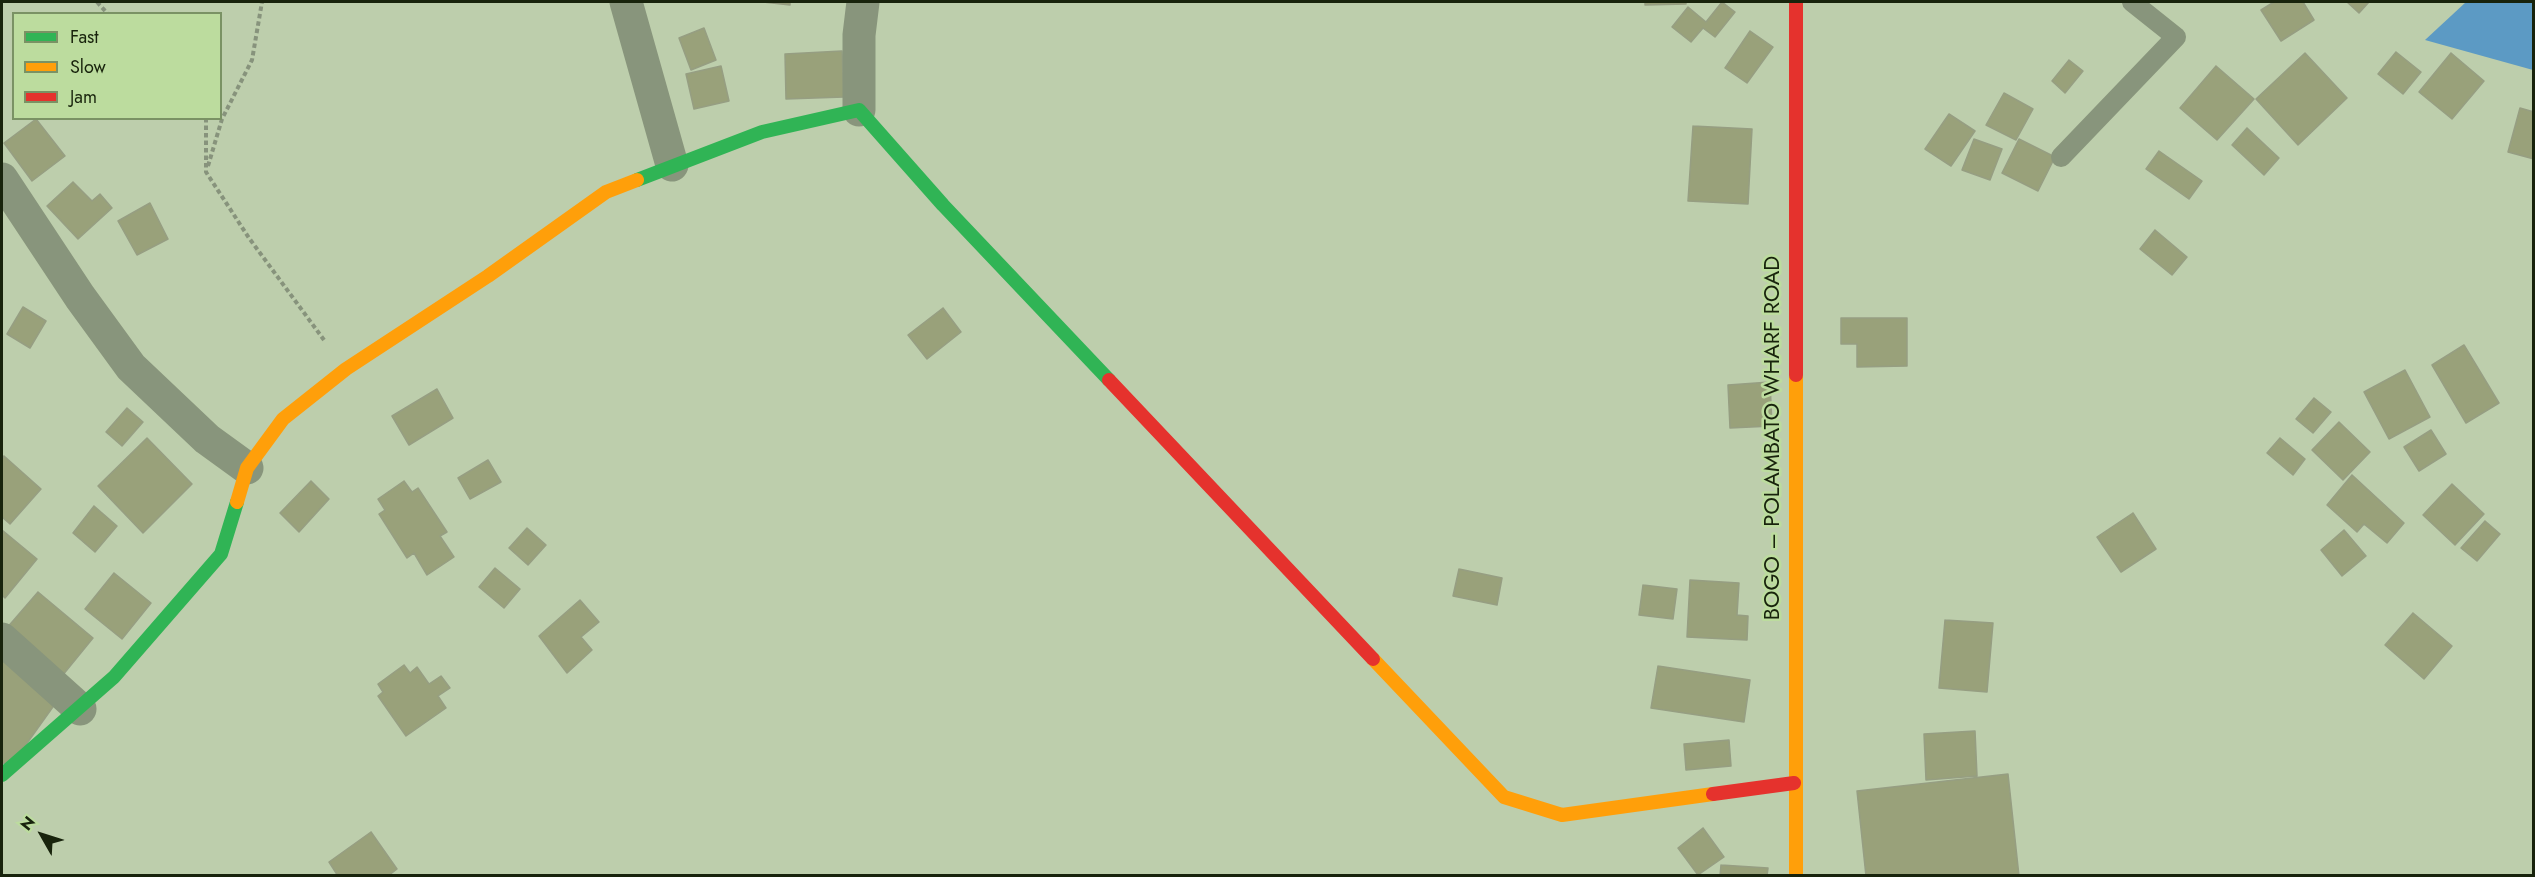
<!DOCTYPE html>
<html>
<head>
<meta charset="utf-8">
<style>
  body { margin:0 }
  #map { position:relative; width:2535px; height:877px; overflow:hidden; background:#bdceac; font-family:Jost,sans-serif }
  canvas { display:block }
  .frame { position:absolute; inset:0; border:3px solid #18230c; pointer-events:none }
  .legend { position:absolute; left:12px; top:12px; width:210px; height:108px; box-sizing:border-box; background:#bcdc9e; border:2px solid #7a9264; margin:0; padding:8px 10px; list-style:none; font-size:18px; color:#18230c }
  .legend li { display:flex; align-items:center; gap:12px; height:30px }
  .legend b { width:30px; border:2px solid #7a9264 }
  .north { position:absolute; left:12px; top:805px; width:60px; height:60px; -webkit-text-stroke:4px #bcdc9e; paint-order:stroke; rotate:309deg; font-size:16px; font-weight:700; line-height:24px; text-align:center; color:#18230c }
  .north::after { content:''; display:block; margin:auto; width:21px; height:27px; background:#18230c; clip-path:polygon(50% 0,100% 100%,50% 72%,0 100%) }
</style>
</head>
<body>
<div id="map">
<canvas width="2535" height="877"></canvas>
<div class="frame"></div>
<ul class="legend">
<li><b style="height:8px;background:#30b455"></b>Fast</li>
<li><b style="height:8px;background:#ff9f0a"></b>Slow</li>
<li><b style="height:8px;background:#e5322d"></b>Jam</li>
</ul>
<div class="north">N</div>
</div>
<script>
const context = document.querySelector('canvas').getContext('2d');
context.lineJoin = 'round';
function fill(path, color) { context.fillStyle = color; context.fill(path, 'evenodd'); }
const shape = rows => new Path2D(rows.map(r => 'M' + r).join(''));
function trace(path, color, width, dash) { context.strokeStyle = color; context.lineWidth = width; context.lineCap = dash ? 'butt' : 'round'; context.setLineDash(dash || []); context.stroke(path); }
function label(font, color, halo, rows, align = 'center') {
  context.font = font + ' Jost,sans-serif'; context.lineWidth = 5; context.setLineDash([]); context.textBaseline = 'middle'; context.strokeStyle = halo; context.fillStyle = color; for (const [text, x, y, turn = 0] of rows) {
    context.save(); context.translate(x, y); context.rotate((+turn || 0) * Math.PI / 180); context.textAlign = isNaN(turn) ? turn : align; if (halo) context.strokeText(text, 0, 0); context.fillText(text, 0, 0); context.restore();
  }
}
fill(shape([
  [2466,2,2533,2,2533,70,2425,40]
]), '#5c9ac4');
const building = shape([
  [763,2,790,2,790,5,763,2],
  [1645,2,1686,2,1686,4,1645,5,1645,2],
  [1722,2,1735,12,1715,37,1703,28,1691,42,1672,27,1688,7,1706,22,1722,2],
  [2274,2,2303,2,2314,20,2281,41,2261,10,2274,2],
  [2347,2,2369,2,2359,13,2347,2],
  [704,28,716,60,691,70,679,38,704,28],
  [1750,31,1773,47,1747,83,1725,68,1750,31],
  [842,51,844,97,786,99,785,54,842,51],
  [2396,52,2421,72,2403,94,2378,74,2396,52],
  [2305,53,2347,98,2298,145,2256,99,2305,53],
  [2451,53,2484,81,2452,119,2419,92,2451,53],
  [2069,60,2083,71,2065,93,2052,81,2069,60],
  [721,66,729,101,694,109,686,74,721,66],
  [2216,66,2254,99,2217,140,2180,108,2216,66],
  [2004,93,2033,109,2016,140,1986,125,2004,93],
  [2520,108,2534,112,2534,159,2508,152,2520,108],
  [1949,114,1975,131,1951,166,1925,149,1949,114],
  [36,119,65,156,32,181,4,143,36,119],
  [1693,126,1752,129,1748,204,1688,201,1693,126],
  [2247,128,2279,158,2264,175,2232,145,2247,128],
  [1974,139,2002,149,1990,180,1962,170,1974,139],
  [2019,139,2055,157,2038,191,2002,173,2019,139],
  [2159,151,2202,181,2189,199,2146,169,2159,151],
  [73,182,92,201,100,194,112,208,78,239,47,206,73,182],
  [150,203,168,239,137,255,118,221,150,203],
  [2155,230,2187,257,2172,275,2140,249,2155,230],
  [23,307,46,321,30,348,7,334,23,307],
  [943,308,961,332,927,359,908,335,943,308],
  [1841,318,1907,318,1907,366,1857,367,1857,344,1841,344,1841,318],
  [2464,345,2499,403,2466,423,2432,365,2464,345],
  [2405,370,2430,417,2389,439,2364,392,2405,370],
  [1770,382,1772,426,1730,428,1728,385,1770,382],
  [437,389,453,418,409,445,392,416,437,389],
  [2314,398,2331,412,2313,433,2296,419,2314,398],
  [127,408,143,422,122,446,106,432,127,408],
  [2339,422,2370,452,2343,480,2312,450,2339,422],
  [2431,430,2446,454,2419,471,2404,447,2431,430],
  [147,438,192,484,143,533,98,486,147,438],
  [2280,438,2305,459,2293,475,2267,453,2280,438],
  [4,456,41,489,10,524,2,517,2,459,4,456],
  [488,460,501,482,470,499,458,478,488,460],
  [2352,475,2404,523,2387,543,2364,524,2357,532,2327,505,2352,475],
  [311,481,329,499,299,532,280,513,311,481],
  [404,481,412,492,418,488,447,532,440,536,454,557,427,575,414,553,407,558,379,514,385,510,378,499,404,481],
  [2452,484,2484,514,2455,545,2423,515,2452,484],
  [94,506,117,526,95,552,73,533,94,506],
  [2133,513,2156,549,2121,572,2097,537,2133,513],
  [2485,521,2500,534,2477,561,2461,548,2485,521],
  [527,528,546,545,528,565,509,548,527,528],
  [2,530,37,559,5,598,2,595,2,530],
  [2344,530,2366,556,2342,576,2321,550,2344,530],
  [495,568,520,589,504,608,479,587,495,568],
  [1459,569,1502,578,1497,605,1453,596,1459,569],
  [114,573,151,603,122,639,85,609,114,573],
  [1690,580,1739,583,1737,615,1748,616,1747,640,1687,637,1690,580],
  [1643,585,1677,589,1673,619,1639,615,1643,585],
  [38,592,93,638,62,676,6,629,38,592],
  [580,600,599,622,581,637,592,650,567,673,539,636,580,600],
  [2413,613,2452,646,2424,679,2385,645,2413,613],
  [1945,620,1993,623,1987,692,1939,688,1945,620],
  [2,654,60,697,10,767,2,762,2,654],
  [404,665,410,673,417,667,429,684,441,676,450,688,438,696,446,708,406,736,378,696,383,692,378,684,404,665],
  [1658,666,1750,680,1744,722,1651,708,1658,666],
  [1975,731,1977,776,1926,780,1924,734,1975,731],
  [1729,740,1731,766,1686,770,1684,744,1729,740],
  [2008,774,2019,876,1866,876,1857,791,2008,774],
  [1703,828,1724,857,1698,875,1678,848,1703,828],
  [371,832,397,869,388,876,338,876,329,862,371,832],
  [1721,865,1768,868,1767,876,1720,876,1721,865]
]);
fill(building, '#99a17a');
trace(building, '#969e82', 1.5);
trace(shape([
  [97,2,108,14],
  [206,118,206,172,249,238,324,340],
  [208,166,222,119,252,60,262,2]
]), '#87937c', 4, [4.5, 3]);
trace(shape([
  [2061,157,2176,37,2132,2]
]), '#88957c', 20);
trace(shape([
  [626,2,672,165],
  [859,110,859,35,863,2],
  [2,179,80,297,131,367,207,439,247,468],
  [2,639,80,709]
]), '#88957c', 33);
trace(shape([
  [637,180,762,132,859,110,943,205,1109,380],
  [2,775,114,677,221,554,237,502]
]), '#30b455', 14);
trace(shape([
  [1796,375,1796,876],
  [237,502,247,468,283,419,346,369,488,276,606,192,637,180],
  [1373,659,1504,797,1562,815,1713,794]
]), '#ff9f0a', 14);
trace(shape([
  [1796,2,1796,375],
  [1109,380,1373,659],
  [1713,794,1794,783]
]), '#e5322d', 14);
label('22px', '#18230c', '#bcdc9e', [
  ["BOGO – POLAMBATO WHARF ROAD",1774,438,-90]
]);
</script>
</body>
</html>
